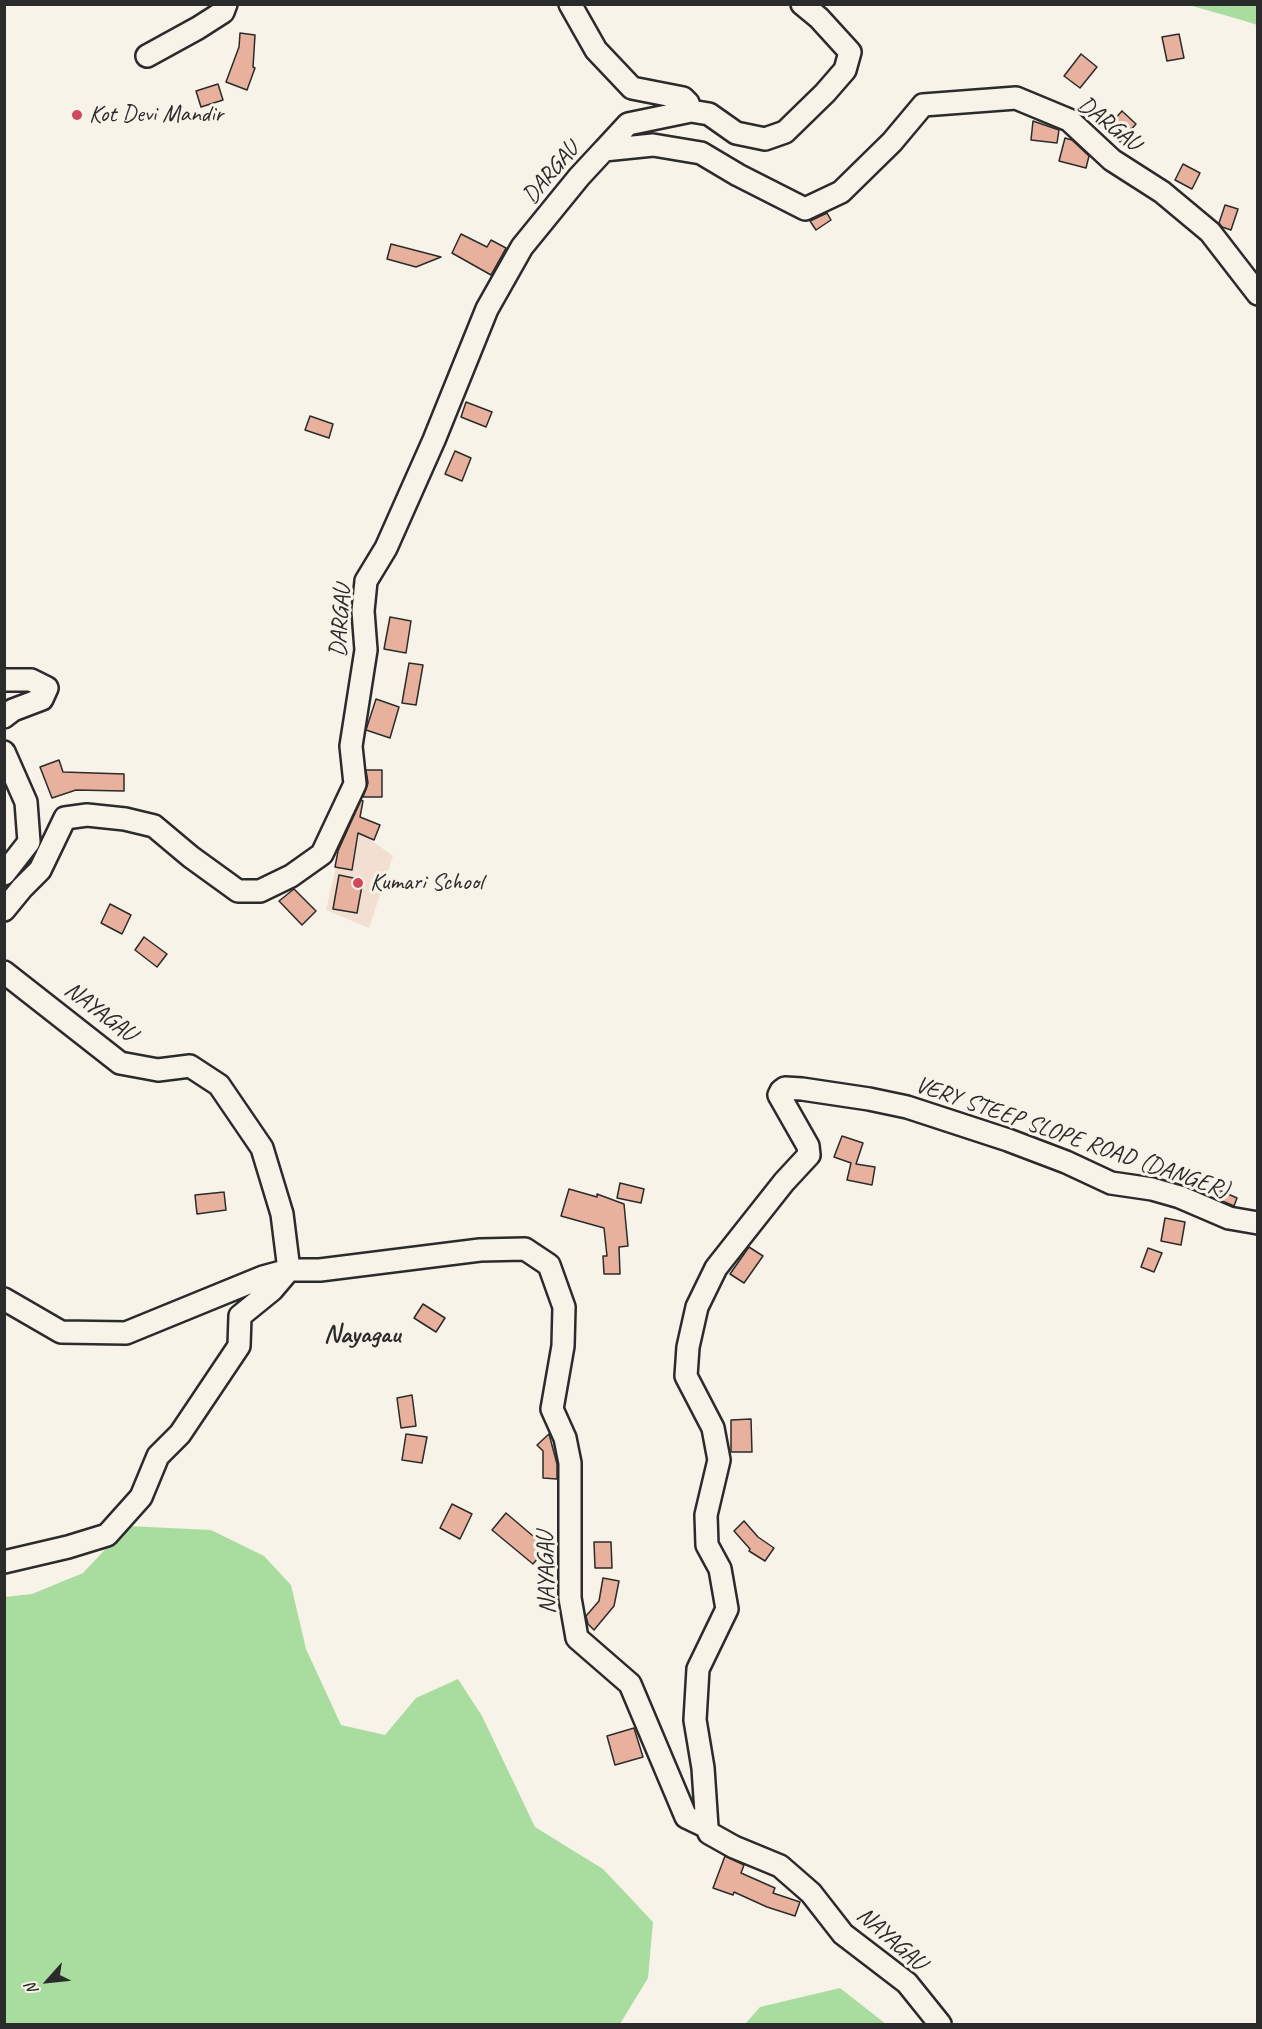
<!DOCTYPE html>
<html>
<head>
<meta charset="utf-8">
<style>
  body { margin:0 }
  #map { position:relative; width:1262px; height:2029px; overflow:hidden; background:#f7f3e8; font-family:Caveat,sans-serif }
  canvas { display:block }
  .frame { position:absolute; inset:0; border:6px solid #2b2b2b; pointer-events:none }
  .north { position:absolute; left:18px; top:1951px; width:60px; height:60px; -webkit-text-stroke:4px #f7f3e8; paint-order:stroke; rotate:243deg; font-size:16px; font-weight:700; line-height:24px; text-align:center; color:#2b2b2b }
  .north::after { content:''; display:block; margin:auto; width:21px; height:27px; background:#2b2b2b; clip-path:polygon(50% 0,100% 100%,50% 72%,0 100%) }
</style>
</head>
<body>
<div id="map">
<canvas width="1262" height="2029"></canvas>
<div class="frame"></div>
<div class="north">N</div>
</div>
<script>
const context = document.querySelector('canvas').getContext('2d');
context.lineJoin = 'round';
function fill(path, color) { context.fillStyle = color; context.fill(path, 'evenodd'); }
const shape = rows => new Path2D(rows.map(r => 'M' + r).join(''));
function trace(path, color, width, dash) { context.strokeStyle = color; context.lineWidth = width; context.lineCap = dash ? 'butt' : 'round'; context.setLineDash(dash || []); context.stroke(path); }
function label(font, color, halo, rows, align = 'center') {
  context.font = font + ' Caveat,sans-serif'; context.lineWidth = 6; context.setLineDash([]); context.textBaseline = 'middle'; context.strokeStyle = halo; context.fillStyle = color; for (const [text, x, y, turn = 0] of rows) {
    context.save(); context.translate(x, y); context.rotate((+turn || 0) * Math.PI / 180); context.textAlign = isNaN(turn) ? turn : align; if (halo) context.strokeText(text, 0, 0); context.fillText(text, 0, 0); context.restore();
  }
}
fill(shape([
  [346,822,393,856,369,928,326,910]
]), '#f2dfd2');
fill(shape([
  [1189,5,1257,5,1257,25,1245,21],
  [127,1526,211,1530,264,1556,291,1585,306,1649,341,1725,385,1735,416,1698,458,1679,482,1716,535,1827,603,1869,653,1922,648,1978,620,2024,5,2024,4,1597,32,1594,83,1573],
  [840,1988,886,2024,745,2024,760,2007]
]), '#a9dda0');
const building = shape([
  [240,33,255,35,253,67,255,68,247,90,226,82,239,47,240,33],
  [1179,34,1184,58,1167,61,1162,37,1179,34],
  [1081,54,1097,67,1080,88,1064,76,1081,54],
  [218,84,223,100,201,107,196,91,218,84],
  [1122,111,1136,124,1120,142,1106,129,1122,111],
  [1033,121,1059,130,1057,143,1031,140,1033,121],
  [1065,138,1072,140,1089,156,1086,168,1059,161,1065,138],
  [1183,164,1200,173,1192,189,1175,180,1183,164],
  [1225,205,1238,209,1231,230,1222,227,1219,223,1225,205],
  [827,213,831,220,816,230,810,221,827,213],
  [461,234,487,247,491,240,506,248,491,275,452,253,461,234],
  [391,244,441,257,416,267,387,259,391,244],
  [466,402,492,412,486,427,461,417,466,402],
  [310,416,333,424,329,438,305,430,310,416],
  [455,451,471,458,462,481,445,474,455,451],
  [390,617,411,621,406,653,384,649,390,617],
  [409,663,423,665,416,705,402,703,409,663],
  [376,699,399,707,390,738,366,730,376,699],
  [59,760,63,772,124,774,124,791,76,790,52,798,40,767,59,760],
  [366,770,382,770,382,797,363,797,368,783,366,770],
  [361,800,363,801,360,817,380,825,374,840,358,833,352,870,335,867,338,851,361,800],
  [339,875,363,880,357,913,333,909,339,875],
  [294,889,316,911,302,925,279,901,294,889],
  [110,904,131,915,122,934,101,923,110,904],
  [144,937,167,954,157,967,135,950,144,937],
  [842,1136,863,1143,856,1164,875,1167,872,1185,847,1180,851,1163,834,1157,842,1136],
  [620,1183,644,1189,641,1203,617,1198,620,1183],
  [569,1189,597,1197,597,1194,624,1204,628,1246,619,1247,620,1274,604,1274,603,1256,607,1256,604,1228,561,1216,569,1189],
  [1219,1190,1237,1198,1234,1206,1215,1198,1219,1190],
  [224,1192,226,1210,197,1214,195,1195,224,1192],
  [1165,1218,1185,1222,1181,1245,1161,1241,1165,1218],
  [749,1247,763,1256,744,1283,730,1274,749,1247],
  [1148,1248,1162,1253,1154,1272,1141,1267,1148,1248],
  [423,1304,445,1318,436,1332,414,1318,423,1304],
  [412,1395,416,1426,401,1428,397,1398,412,1395],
  [751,1419,752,1452,731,1452,731,1420,751,1419],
  [406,1434,427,1437,422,1463,402,1460,406,1434],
  [549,1434,557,1464,557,1479,543,1478,543,1451,537,1445,549,1434],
  [452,1504,472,1514,460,1539,440,1528,452,1504],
  [506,1513,533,1536,535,1534,549,1545,533,1564,492,1530,506,1513],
  [744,1521,758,1537,774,1548,765,1561,749,1551,750,1549,734,1531,744,1521],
  [594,1542,611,1542,612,1568,595,1568,594,1542],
  [603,1578,619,1581,614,1606,594,1630,588,1624,586,1616,599,1601,603,1578],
  [634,1728,643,1757,615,1765,607,1736,634,1728],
  [725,1856,744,1865,741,1873,775,1888,773,1893,800,1902,795,1916,767,1907,734,1892,733,1895,713,1888,725,1856]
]);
fill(building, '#e8b19d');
trace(building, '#2b2b2b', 1.5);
const street = shape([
  [570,4,596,50,632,88,683,98,688,103,691,111],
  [147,56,198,28,223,12,226,4],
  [604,150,628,124,691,111,709,114,736,133,765,139,785,132,825,93,845,70,850,52,819,18,802,4],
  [4,680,31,680,47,688,42,699,13,710,4,717],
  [4,752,26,802,29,842,4,874],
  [4,910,22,888,40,870,65,818,87,815,125,819,154,826,191,857,238,891,260,891,291,876,322,854,355,784,351,746,366,650,363,611,366,581,386,548,434,440,487,309,522,247,579,177,604,150,653,145,701,153,738,175,805,209,841,192,892,142,923,105,1016,98,1069,120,1112,160,1162,192,1210,232,1258,294],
  [4,972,120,1063,158,1070,190,1066,219,1085,262,1148,282,1214,289,1270,272,1290,240,1316,239,1346,180,1434,158,1456,141,1497,107,1535,68,1547,4,1562],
  [4,1299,61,1332,126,1333,263,1277,289,1270,320,1270,480,1250,525,1249,549,1265,564,1307,563,1346,552,1409,565,1438,570,1463,570,1598,577,1638,630,1684,686,1817,707,1827,709,1833,734,1847,780,1866,811,1893,843,1934,907,1983,940,2024],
  [707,1827,703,1768,695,1720,698,1669,727,1609,720,1569,707,1545,706,1515,719,1460,713,1428,686,1376,688,1347,697,1307,716,1268,784,1182,809,1155,808,1146,779,1095,781,1091,785,1088,802,1089,869,1099,907,1107,1008,1140,1066,1162,1111,1183,1152,1189,1180,1197,1229,1218,1258,1223]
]);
trace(street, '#2b2b2b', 26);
trace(street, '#f7f3e8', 21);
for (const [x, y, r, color] of [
  [77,115,6,"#d1495b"],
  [358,883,6,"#d1495b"]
]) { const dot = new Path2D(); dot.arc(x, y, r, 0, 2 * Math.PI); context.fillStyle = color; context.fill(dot); trace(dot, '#f7f3e8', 2); }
label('24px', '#2b2b2b', '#f7f3e8', [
  ["Kot Devi Mandir",89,115],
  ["Kumari School",370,883]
], 'left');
label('24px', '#2b2b2b', '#f7f3e8', [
  ["DARGAU",1109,124,38],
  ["DARGAU",551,173,-50],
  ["DARGAU",341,621,-86],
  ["NAYAGAU",100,1012,37],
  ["VERY STEEP SLOPE ROAD (DANGER)",1072,1138,19],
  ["NAYAGAU",547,1573,-92],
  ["NAYAGAU",891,1939,41]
]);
label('bold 26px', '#2b2b2b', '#f7f3e8', [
  ["Nayagau",362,1335]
]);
</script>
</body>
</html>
